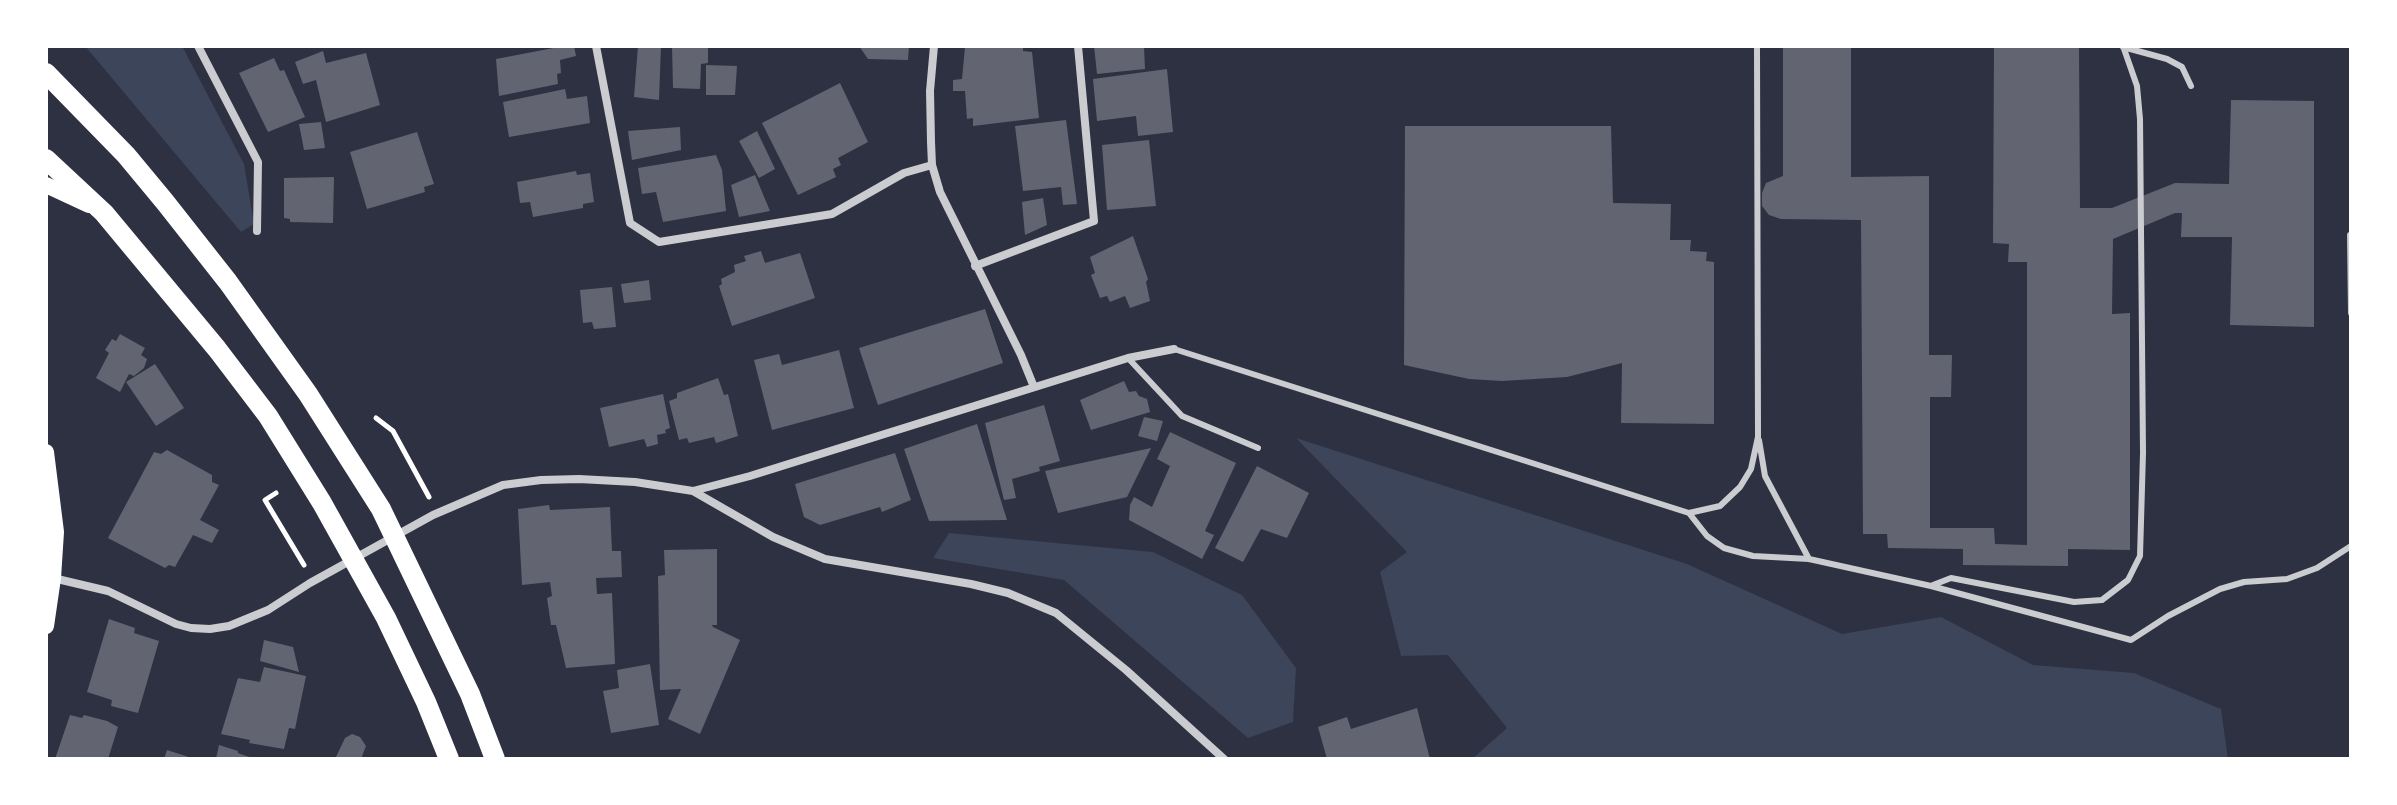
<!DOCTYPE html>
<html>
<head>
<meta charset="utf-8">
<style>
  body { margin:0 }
  #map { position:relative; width:2397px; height:805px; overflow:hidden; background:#2d3142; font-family:"Libre Baskerville",serif }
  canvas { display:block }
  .frame { position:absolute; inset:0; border:48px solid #fff; pointer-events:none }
</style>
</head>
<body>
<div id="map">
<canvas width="2397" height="805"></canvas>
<div class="frame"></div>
</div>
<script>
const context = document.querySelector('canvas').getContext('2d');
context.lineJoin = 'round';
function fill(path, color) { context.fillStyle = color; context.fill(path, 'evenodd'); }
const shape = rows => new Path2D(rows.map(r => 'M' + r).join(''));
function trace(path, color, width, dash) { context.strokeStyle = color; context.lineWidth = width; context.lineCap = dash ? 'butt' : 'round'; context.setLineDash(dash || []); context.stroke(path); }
fill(shape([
  [85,46,182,46,244,164,254,224,241,232],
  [1296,438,1687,564,1842,634,1941,617,2033,665,2134,673,2221,709,2228,759,1472,759,1507,728,1448,655,1401,656,1380,572,1407,552],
  [949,533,1153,552,1242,595,1296,668,1293,722,1248,738,1064,580,933,558]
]), '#3c4559');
fill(shape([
  [564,46,574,46,576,56,560,60,561,73,557,74,558,84,499,96,496,59],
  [638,46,661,46,659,100,634,97],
  [672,46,708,46,708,63,701,64,700,89,673,88],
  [859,46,909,46,908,60,868,59],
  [1023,46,1023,51,1032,52,1039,118,973,126,973,118,967,119,965,91,953,91,953,80,962,79,965,47],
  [1094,46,1144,46,1145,69,1097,74],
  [1783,46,1851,46,1851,177,1929,176,1929,355,1952,355,1951,397,1930,397,1930,528,1994,528,1995,544,2027,545,2027,262,2008,262,2009,244,1993,243,1994,46,2079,46,2080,208,2112,208,2175,183,2229,184,2231,100,2314,101,2314,327,2230,325,2232,237,2181,237,2182,213,2175,213,2113,239,2112,314,2130,313,2130,550,2068,549,2068,566,1963,565,1963,549,1888,548,1887,534,1863,534,1861,220,1781,219,1769,215,1762,206,1762,193,1766,183,1783,176],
  [323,51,326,63,366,53,380,105,326,122,316,80,303,84,295,62],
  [274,58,280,71,284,70,305,117,268,132,239,73],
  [706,65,737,66,735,95,706,95],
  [1167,69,1173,132,1138,136,1136,116,1097,121,1093,79],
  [840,83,868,142,838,158,841,165,833,169,836,177,798,195,762,123],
  [565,89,567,99,587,96,590,123,509,137,503,102],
  [1066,120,1077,204,1063,205,1061,187,1023,191,1015,126],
  [321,122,325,148,304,150,299,124],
  [1405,126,1611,126,1613,203,1671,204,1670,240,1691,240,1690,251,1707,252,1706,261,1714,262,1714,424,1621,423,1622,363,1567,377,1502,381,1469,379,1404,365],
  [680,127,681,150,632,160,628,131],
  [757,131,775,169,759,178,739,141],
  [417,132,434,184,424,187,425,192,367,209,350,152],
  [1149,140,1156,206,1107,210,1102,145],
  [716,155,722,170,726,211,663,222,656,192,642,194,638,168],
  [576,171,577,175,590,173,594,202,583,204,583,208,533,217,530,202,520,203,517,182],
  [755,175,770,211,739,217,731,185],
  [334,177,333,223,290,222,290,219,284,218,284,178],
  [1043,198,1047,225,1025,235,1022,202],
  [1133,236,1148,279,1146,282,1150,301,1130,308,1125,296,1110,302,1107,296,1100,298,1091,275,1095,273,1090,257],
  [761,251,765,263,800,253,815,298,732,326,719,286,722,284,721,279,735,272,734,265,746,261,744,256],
  [649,280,651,300,624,303,621,284],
  [612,287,616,327,594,329,592,322,583,323,580,290],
  [985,309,1003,363,878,405,859,348],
  [120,334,145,348,141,355,147,359,144,368,134,376,129,374,120,392,96,378,109,353,105,350,112,339,116,341],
  [839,350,854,408,772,430,754,360,779,354,782,365],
  [155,364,184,408,156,426,126,382],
  [718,378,724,395,728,394,738,436,716,443,714,437,689,443,687,438,679,440,669,401,677,398,677,393],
  [1124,381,1129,392,1136,391,1139,396,1147,399,1150,412,1091,430,1080,400],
  [663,394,670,428,665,430,666,433,657,435,658,444,647,447,644,439,609,447,600,408],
  [1044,405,1060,461,1039,467,1040,471,1012,479,1016,498,1004,500,985,423],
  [1144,417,1163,421,1157,441,1138,436],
  [977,424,1007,520,929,521,904,449],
  [1170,432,1236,463,1205,531,1214,535,1202,559,1129,520,1130,505,1134,497,1152,507,1170,466,1157,459],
  [1151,448,1127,497,1058,513,1045,471],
  [167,450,212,475,212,482,219,485,200,520,219,530,212,543,193,535,175,567,169,565,165,568,108,538,154,452,161,454],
  [895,453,911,500,882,512,880,507,820,525,804,517,795,484],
  [1257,466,1309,493,1287,538,1261,529,1243,562,1215,548],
  [549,505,550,510,610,507,612,551,621,551,622,577,596,578,597,594,612,593,615,664,566,668,556,625,551,625,547,598,552,596,550,582,522,585,518,509],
  [717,549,717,625,712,625,713,627,740,640,700,734,668,719,681,689,660,690,658,576,665,575,664,550],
  [109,619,135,628,134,633,159,641,138,713,111,706,112,700,87,692],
  [264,640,293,647,299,672,260,661],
  [650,664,659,725,611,733,603,691,619,688,617,670],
  [264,667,306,676,295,729,289,728,284,749,249,743,250,740,221,734,238,678,260,682],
  [1417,708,1430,759,1327,759,1318,727,1347,717,1351,729],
  [70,715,82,718,84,715,107,721,118,727,108,759,55,759],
  [352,734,360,737,366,746,361,759,335,759,345,738],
  [219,745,238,751,238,753,255,759,216,759],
  [167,750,192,758,192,759,164,759]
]), '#626471');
trace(shape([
  [376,418,393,431,429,497],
  [276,493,265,500,304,565]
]), '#fff', 5);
trace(shape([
  [2123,47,2167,59,2182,67,2191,86],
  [2350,235,2351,313],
  [1174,349,1689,513,1707,536,1724,548,1753,556,1809,559,1931,586,2131,640,2168,616,2220,589,2244,582,2287,579,2317,568,2351,546],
  [1128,358,1182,416,1258,448],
  [1759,440,1765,476,1809,559],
  [1689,513,1720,506,1740,487,1751,469,1758,437,1757,46],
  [1933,585,1951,578,2074,602,2102,600,2128,580,2140,556,2143,453,2140,119,2137,86,2123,46]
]), '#caccd0', 6);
trace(shape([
  [198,46,258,162,257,231],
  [596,46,630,223,659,242,832,214,904,173,932,165],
  [934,46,930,91,931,142,932,165,940,192,1021,355,1034,387],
  [975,266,1094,221,1078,46],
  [693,491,750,476,1128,358,1174,349],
  [53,578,108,591,176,624,191,628,210,629,229,626,268,610,310,583,433,515,503,485,541,480,579,479,635,482,693,491,773,537,825,559,971,584,1008,593,1056,613,1126,670,1224,759]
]), '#caccd0', 8);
trace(shape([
  [46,185,89,205],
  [46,452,56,532,53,578,46,626]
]), '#fff', 16);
trace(shape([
  [46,73,126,155,165,202,228,282,308,394,381,509,470,694,495,759],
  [46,159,104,213,217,349,268,416,322,503,386,618,426,702,449,759]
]), '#fff', 20);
</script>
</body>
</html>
